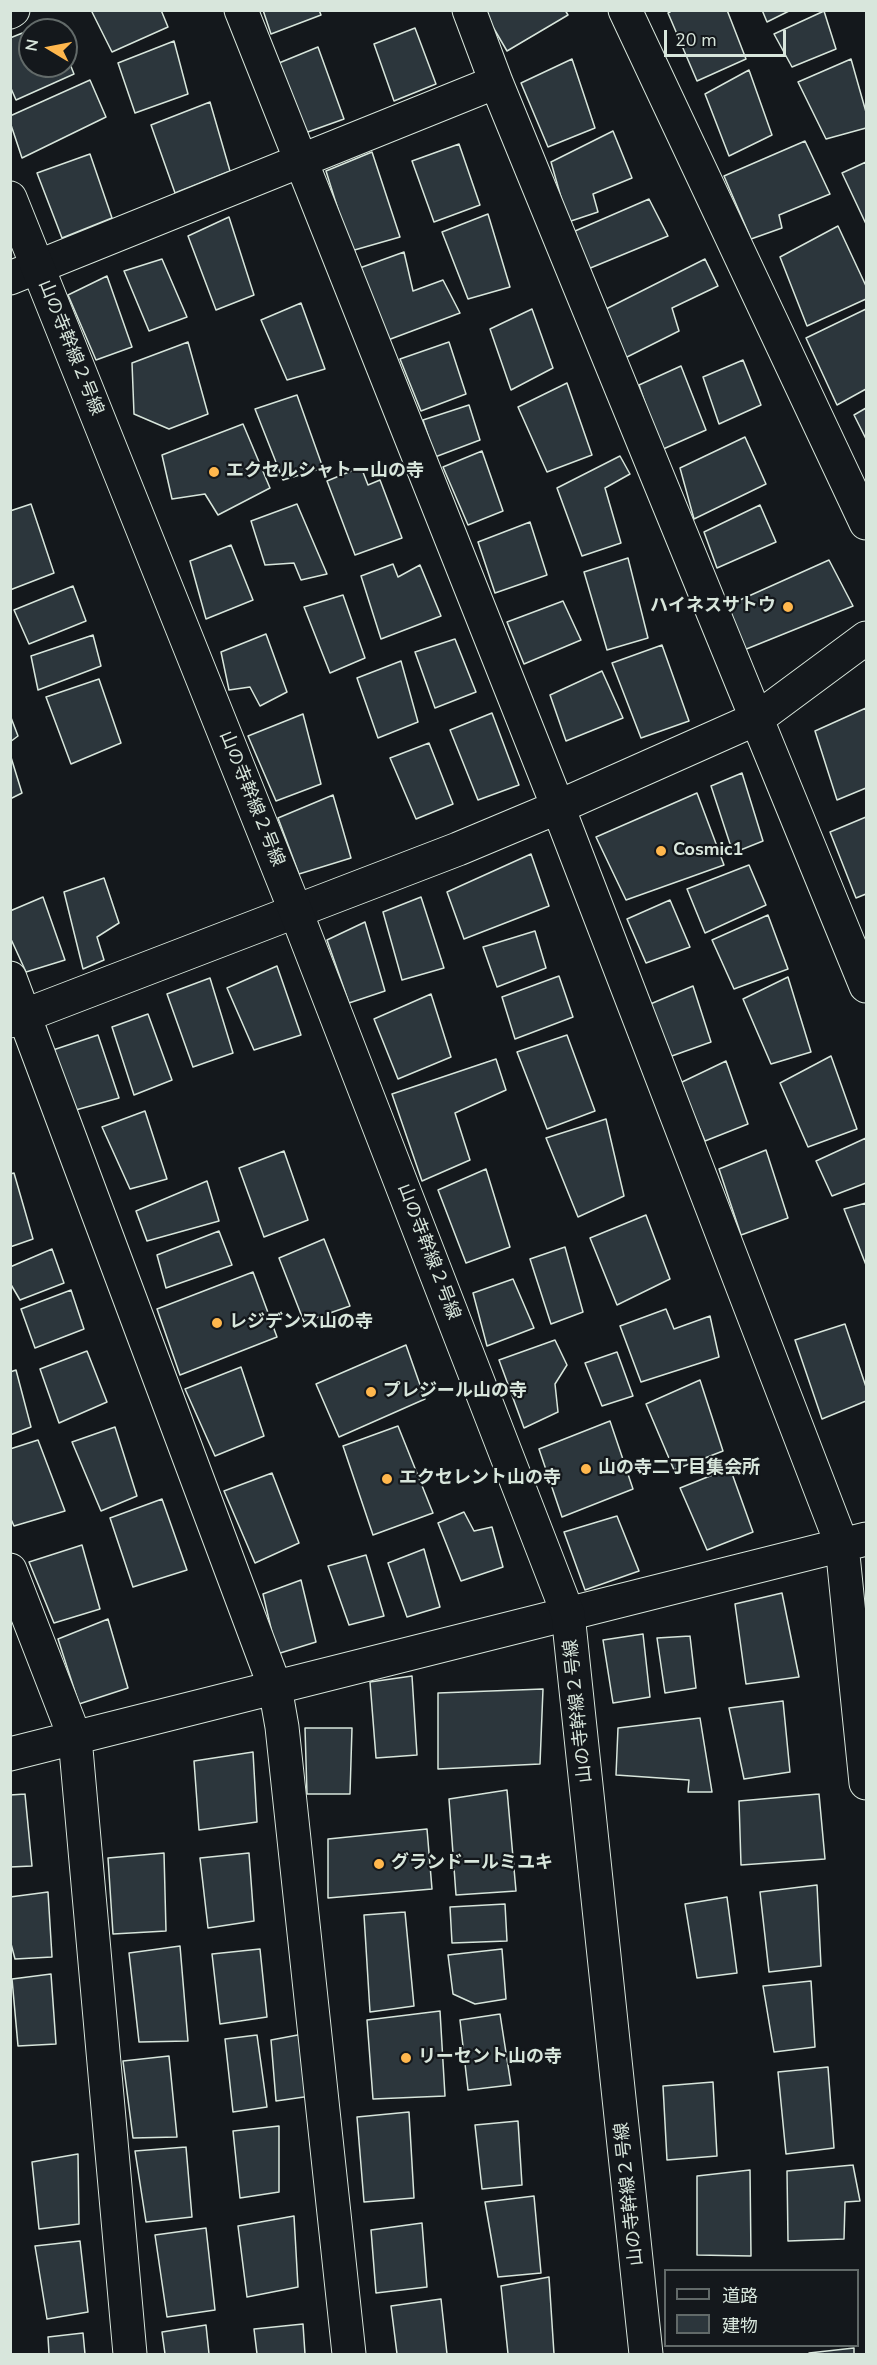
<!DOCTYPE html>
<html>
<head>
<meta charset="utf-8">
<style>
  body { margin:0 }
  #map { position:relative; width:877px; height:2365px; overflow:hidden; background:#14181c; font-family:"Nunito Sans","Noto Sans JP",sans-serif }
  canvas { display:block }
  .frame { position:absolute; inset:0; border:12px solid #d8e6dc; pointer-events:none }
  .legend { position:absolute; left:664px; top:2269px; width:195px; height:78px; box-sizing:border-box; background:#14181c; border:2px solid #626a69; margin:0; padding:8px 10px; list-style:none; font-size:18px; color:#d8e6dc }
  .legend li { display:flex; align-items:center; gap:12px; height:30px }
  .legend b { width:30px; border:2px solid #626a69 }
  .north { position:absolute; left:18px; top:18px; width:60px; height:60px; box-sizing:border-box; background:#14181c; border:2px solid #626a69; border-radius:50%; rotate:280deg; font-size:16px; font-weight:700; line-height:24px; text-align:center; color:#d8e6dc }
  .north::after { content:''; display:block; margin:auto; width:21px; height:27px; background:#ffb74d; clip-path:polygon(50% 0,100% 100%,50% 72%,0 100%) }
  .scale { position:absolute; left:664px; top:30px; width:122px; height:27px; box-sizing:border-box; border:3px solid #d8e6dc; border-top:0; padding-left:8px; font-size:18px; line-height:21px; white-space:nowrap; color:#d8e6dc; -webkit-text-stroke:4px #14181c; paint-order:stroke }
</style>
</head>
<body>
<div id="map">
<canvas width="877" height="2365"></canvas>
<div class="frame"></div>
<ul class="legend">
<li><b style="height:8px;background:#14181c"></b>道路</li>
<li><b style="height:16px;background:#2c363c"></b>建物</li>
</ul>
<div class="north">N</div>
<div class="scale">20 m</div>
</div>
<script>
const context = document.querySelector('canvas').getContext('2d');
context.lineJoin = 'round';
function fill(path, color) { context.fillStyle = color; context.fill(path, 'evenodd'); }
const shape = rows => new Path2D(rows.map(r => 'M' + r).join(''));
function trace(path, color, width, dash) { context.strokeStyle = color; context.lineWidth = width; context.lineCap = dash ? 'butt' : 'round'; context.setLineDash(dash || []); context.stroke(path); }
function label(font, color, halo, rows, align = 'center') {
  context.font = font + ' "Nunito Sans","Noto Sans JP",sans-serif'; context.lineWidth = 4.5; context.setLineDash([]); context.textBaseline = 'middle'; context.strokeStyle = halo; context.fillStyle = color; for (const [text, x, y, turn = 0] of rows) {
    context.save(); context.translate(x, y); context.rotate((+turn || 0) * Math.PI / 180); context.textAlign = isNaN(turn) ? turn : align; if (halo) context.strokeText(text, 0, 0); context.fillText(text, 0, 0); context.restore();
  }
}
const building = shape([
  [91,10,161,10,168,27,112,52,91,10],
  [263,10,319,10,321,15,271,34,263,10],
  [483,10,565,10,568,15,507,51,483,10],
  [673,10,727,10,746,59,697,81,668,13,673,10],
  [762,10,791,10,767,22,762,10],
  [824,11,836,49,792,67,774,34,824,11],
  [52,21,56,30,30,30,52,21],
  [415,28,436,84,394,101,374,44,415,28],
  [30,30,30,66,66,66,66,54,74,74,16,100,10,86,10,38,30,30],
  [174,41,188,94,135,113,118,63,174,41],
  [318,47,344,119,305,133,279,63,318,47],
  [572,59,595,128,548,147,521,83,572,59],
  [851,59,866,112,866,128,826,139,798,82,851,59],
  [749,70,772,135,729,156,705,94,749,70],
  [90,80,106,117,22,158,10,122,10,116,90,80],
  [210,102,230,171,175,193,151,125,210,102],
  [613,131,632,178,593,194,598,212,568,222,551,162,613,131],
  [805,141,830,194,779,215,782,228,751,239,724,176,805,141],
  [459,144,480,205,434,222,412,161,459,144],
  [372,152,400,237,351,251,326,171,372,152],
  [90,154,112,218,62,238,37,173,90,154],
  [866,162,866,224,842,173,866,162],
  [649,199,668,236,588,269,575,231,649,199],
  [488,214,510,287,468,299,442,232,488,214],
  [229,217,254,295,216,310,188,236,229,217],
  [838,226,866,286,866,299,807,326,780,257,838,226],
  [404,252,413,291,443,280,460,313,388,340,357,269,404,252],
  [162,259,187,317,149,331,124,271,162,259],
  [705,259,718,286,672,308,679,331,623,359,606,309,705,259],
  [107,276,132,347,96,360,68,295,107,276],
  [301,303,325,369,287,380,261,320,301,303],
  [532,309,553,368,511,390,490,329,532,309],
  [866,309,866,389,837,405,806,338,866,309],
  [188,342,208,414,169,429,134,414,132,363,188,342],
  [449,342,466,394,421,411,400,359,449,342],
  [743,360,761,405,719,424,703,377,743,360],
  [681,366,706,430,661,450,639,385,681,366],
  [567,383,592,455,547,472,518,407,567,383],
  [297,395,323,468,283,480,255,409,297,395],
  [469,405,480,440,435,457,423,420,469,405],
  [866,408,866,439,854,415,866,408],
  [243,424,270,488,218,515,205,494,172,499,162,455,243,424],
  [745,437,766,484,694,519,680,468,745,437],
  [482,451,503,511,468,525,443,467,482,451],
  [620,456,630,474,605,488,621,543,582,556,557,488,620,456],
  [361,467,368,485,380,480,402,538,355,555,327,481,361,467],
  [31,504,54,573,10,590,10,511,31,504],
  [297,504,327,574,301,580,294,563,265,565,251,521,297,504],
  [760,505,776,542,717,568,704,532,760,505],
  [530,522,547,575,495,593,478,542,530,522],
  [231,545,253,600,206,619,190,561,231,545],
  [628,558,648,638,607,650,584,572,628,558],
  [829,560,853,606,739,652,722,608,829,560],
  [393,564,398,577,420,565,441,616,381,639,361,576,393,564],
  [73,586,86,621,29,644,14,610,73,586],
  [343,595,365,658,330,673,304,607,343,595],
  [563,601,581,640,524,664,507,622,563,601],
  [266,634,287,692,260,706,250,687,229,690,221,652,266,634],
  [93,635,101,666,38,690,31,656,93,635],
  [455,639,476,692,435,708,415,652,455,639],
  [662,645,689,721,641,738,612,663,662,645],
  [401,661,418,722,378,738,357,678,401,661],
  [602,671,623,718,566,741,550,695,602,671],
  [99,679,121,743,71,764,46,697,99,679],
  [866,708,866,788,837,800,815,731,866,708],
  [492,713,519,785,478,800,450,730,492,713],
  [303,714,321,784,276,801,248,736,303,714],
  [10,715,18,736,10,742,10,715],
  [429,743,453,804,416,819,390,758,429,743],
  [10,754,22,793,10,799,10,754],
  [742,773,763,841,733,853,711,786,742,773],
  [697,793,724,865,626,900,596,837,697,793],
  [333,795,351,858,299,874,278,818,333,795],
  [866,817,866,894,856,898,830,832,866,817],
  [531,854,549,906,464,939,447,892,531,854],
  [749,865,766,905,705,933,687,889,749,865],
  [104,878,119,923,97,937,104,960,83,969,64,892,104,878],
  [43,897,65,960,26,972,10,937,10,911,43,897],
  [421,897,444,968,402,980,383,912,421,897],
  [670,900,690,947,646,963,627,919,670,900],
  [768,915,788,969,734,989,712,940,768,915],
  [365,922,385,991,349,1003,327,940,365,922],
  [535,931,546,968,497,987,483,947,535,931],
  [277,966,301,1035,254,1050,227,988,277,966],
  [559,976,573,1017,515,1039,502,997,559,976],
  [788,977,811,1052,771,1064,743,999,788,977],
  [210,978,233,1053,193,1067,167,994,210,978],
  [693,986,711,1042,669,1057,648,1005,693,986],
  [431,994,451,1057,398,1079,374,1019,431,994],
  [148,1014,172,1080,134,1095,112,1027,148,1014],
  [98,1035,119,1098,72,1111,53,1050,98,1035],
  [567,1035,595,1111,547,1129,517,1052,567,1035],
  [831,1056,857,1129,808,1147,780,1083,831,1056],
  [496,1059,506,1090,455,1113,470,1160,422,1181,392,1094,496,1059],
  [726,1061,748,1124,705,1141,680,1083,726,1061],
  [145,1111,167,1179,130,1189,102,1127,145,1111],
  [606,1119,624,1196,578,1217,546,1138,606,1119],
  [866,1138,866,1183,832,1196,816,1161,866,1138],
  [766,1150,788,1218,741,1235,719,1169,766,1150],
  [284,1151,308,1220,264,1237,239,1168,284,1151],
  [486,1169,510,1247,466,1263,438,1190,486,1169],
  [14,1173,33,1239,10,1247,10,1174,14,1173],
  [207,1181,219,1221,147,1241,136,1211,207,1181],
  [866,1203,866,1265,844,1209,866,1203],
  [646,1215,670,1279,617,1305,590,1238,646,1215],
  [219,1231,232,1265,166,1288,157,1255,219,1231],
  [324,1239,350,1306,304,1322,279,1258,324,1239],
  [565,1247,583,1312,551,1324,530,1259,565,1247],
  [52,1249,64,1283,20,1300,10,1283,10,1267,52,1249],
  [253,1272,277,1337,180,1375,157,1309,253,1272],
  [513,1279,534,1328,487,1346,473,1293,513,1279],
  [71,1290,84,1329,35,1348,21,1309,71,1290],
  [666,1309,674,1329,710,1316,719,1357,641,1382,620,1326,666,1309],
  [845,1324,866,1387,866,1401,822,1419,795,1340,845,1324],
  [555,1340,567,1365,555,1384,558,1412,524,1428,499,1360,555,1340],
  [406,1345,425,1399,339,1437,316,1384,406,1345],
  [87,1351,107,1402,59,1423,40,1369,87,1351],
  [617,1352,633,1396,602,1406,585,1363,617,1352],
  [241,1367,264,1436,215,1456,185,1389,241,1367],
  [16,1370,31,1427,10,1435,10,1372,16,1370],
  [700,1380,723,1451,674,1470,646,1404,700,1380],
  [610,1421,633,1489,562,1517,539,1449,610,1421],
  [398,1426,433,1513,373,1535,343,1446,398,1426],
  [115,1427,137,1496,101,1511,72,1442,115,1427],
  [38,1440,65,1511,14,1526,10,1517,10,1449,38,1440],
  [730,1468,753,1532,707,1550,680,1488,730,1468],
  [272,1473,299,1543,255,1563,224,1491,272,1473],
  [162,1499,187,1570,133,1587,110,1518,162,1499],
  [464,1512,474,1531,492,1527,503,1567,461,1581,438,1523,464,1512],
  [617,1516,639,1571,585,1590,564,1532,617,1516],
  [82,1545,100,1609,54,1623,29,1562,82,1545],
  [424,1549,440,1607,407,1617,388,1563,424,1549],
  [366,1555,384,1616,349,1625,328,1566,366,1555],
  [301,1580,316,1642,277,1654,263,1594,301,1580],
  [782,1593,799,1677,746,1684,735,1604,782,1593],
  [108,1619,128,1688,79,1704,58,1639,108,1619],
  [643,1634,650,1697,613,1703,603,1640,643,1634],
  [690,1636,696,1688,665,1693,657,1638,690,1636],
  [412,1676,417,1755,376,1758,370,1682,412,1676],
  [543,1689,540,1764,438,1769,438,1693,543,1689],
  [783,1701,790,1772,744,1779,729,1708,783,1701],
  [700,1718,712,1792,688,1792,689,1780,616,1775,618,1728,700,1718],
  [305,1728,352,1728,350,1794,307,1794,305,1728],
  [253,1752,257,1822,199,1830,194,1761,253,1752],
  [507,1790,516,1891,456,1895,449,1799,507,1790],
  [25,1794,32,1866,10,1867,10,1795,25,1794],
  [819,1794,825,1859,741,1865,739,1801,819,1794],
  [427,1829,432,1889,328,1898,328,1839,427,1829],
  [164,1853,166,1931,113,1934,108,1858,164,1853],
  [249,1853,254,1921,208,1928,200,1858,249,1853],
  [817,1885,821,1966,769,1972,760,1892,817,1885],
  [48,1892,52,1957,15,1959,10,1940,10,1897,48,1892],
  [727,1897,737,1973,697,1978,685,1904,727,1897],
  [505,1904,507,1941,452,1943,450,1907,505,1904],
  [405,1912,414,2006,370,2012,364,1915,405,1912],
  [180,1946,188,2041,139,2042,129,1953,180,1946],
  [260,1949,267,2017,220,2024,212,1954,260,1949],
  [502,1949,506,1999,475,2004,453,1994,448,1955,502,1949],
  [51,1974,56,2044,18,2046,12,1979,51,1974],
  [811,1981,815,2047,774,2052,763,1986,811,1981],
  [440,2011,445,2096,373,2099,367,2020,440,2011],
  [500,2014,511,2085,468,2090,460,2020,500,2014],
  [303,2034,311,2096,276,2101,271,2040,303,2034],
  [257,2035,267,2107,233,2112,225,2039,257,2035],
  [169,2056,177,2137,133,2138,123,2061,169,2056],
  [828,2067,834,2148,786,2154,778,2072,828,2067],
  [713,2082,717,2156,667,2160,663,2086,713,2082],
  [409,2112,414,2198,364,2202,357,2117,409,2112],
  [518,2121,522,2185,482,2189,475,2125,518,2121],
  [279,2126,279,2192,240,2198,233,2131,279,2126],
  [186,2147,192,2217,146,2222,135,2151,186,2147],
  [78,2154,79,2224,39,2229,32,2162,78,2154],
  [853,2165,860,2201,845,2202,844,2239,788,2241,787,2171,853,2165],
  [750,2170,751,2256,697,2255,697,2176,750,2170],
  [534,2196,541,2273,498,2277,485,2202,534,2196],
  [294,2216,298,2287,247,2297,238,2226,294,2216],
  [422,2223,427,2287,376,2293,371,2230,422,2223],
  [206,2228,215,2310,167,2317,155,2235,206,2228],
  [80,2241,88,2312,47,2319,35,2246,80,2241],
  [549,2277,554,2354,508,2354,501,2286,549,2277],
  [441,2299,447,2354,397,2354,391,2306,441,2299],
  [303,2324,305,2354,257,2354,254,2329,303,2324],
  [206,2325,209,2354,165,2354,162,2332,206,2325],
  [83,2333,85,2354,49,2354,48,2337,83,2333],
  [854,2348,854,2354,809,2354,809,2353,854,2348]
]);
fill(building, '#2c363c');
trace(building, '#d8e6dc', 1.5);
const street = shape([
  [241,10,558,807,842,1545,866,1783],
  [469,10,496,82,866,986],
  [625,10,866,523],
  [10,12,13,10],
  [10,278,496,82],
  [10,978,275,1687,282,1727,349,2354],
  [10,1021,458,849,558,807,758,718,866,638],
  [10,1570,75,1738,130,2354],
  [10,1754,866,1539]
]);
const secondary = shape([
  [10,198,296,912,568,1614,646,2354]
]);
trace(street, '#d8e6dc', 35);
trace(secondary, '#d8e6dc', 35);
trace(street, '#14181c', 33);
trace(secondary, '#14181c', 33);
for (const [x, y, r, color] of [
  [214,472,6,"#ffb74d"],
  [788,607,6,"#ffb74d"],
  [661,851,6,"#ffb74d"],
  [217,1323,6,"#ffb74d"],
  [371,1392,6,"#ffb74d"],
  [586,1469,6,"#ffb74d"],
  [387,1479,6,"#ffb74d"],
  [379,1864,6,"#ffb74d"],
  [406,2058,6,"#ffb74d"]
]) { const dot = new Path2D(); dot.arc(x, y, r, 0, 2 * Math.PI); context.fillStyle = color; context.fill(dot); trace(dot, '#14181c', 2); }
label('18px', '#d8e6dc', '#14181c', [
  ["山の寺幹線２号線",70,348,68],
  ["山の寺幹線２号線",251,799,68],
  ["山の寺幹線２号線",428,1252,69],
  ["山の寺幹線２号線",579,1711,-96],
  ["山の寺幹線２号線",630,2194,-96]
]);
label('bold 18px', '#d8e6dc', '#14181c', [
  ["エクセルシャトー山の寺",226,472],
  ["ハイネスサトウ",776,607,"right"],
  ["Cosmic1",673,851],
  ["レジデンス山の寺",229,1323],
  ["プレジール山の寺",383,1392],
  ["山の寺二丁目集会所",598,1469],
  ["エクセレント山の寺",399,1479],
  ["グランドールミユキ",391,1864],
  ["リーセント山の寺",418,2058]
], 'left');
</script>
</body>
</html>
